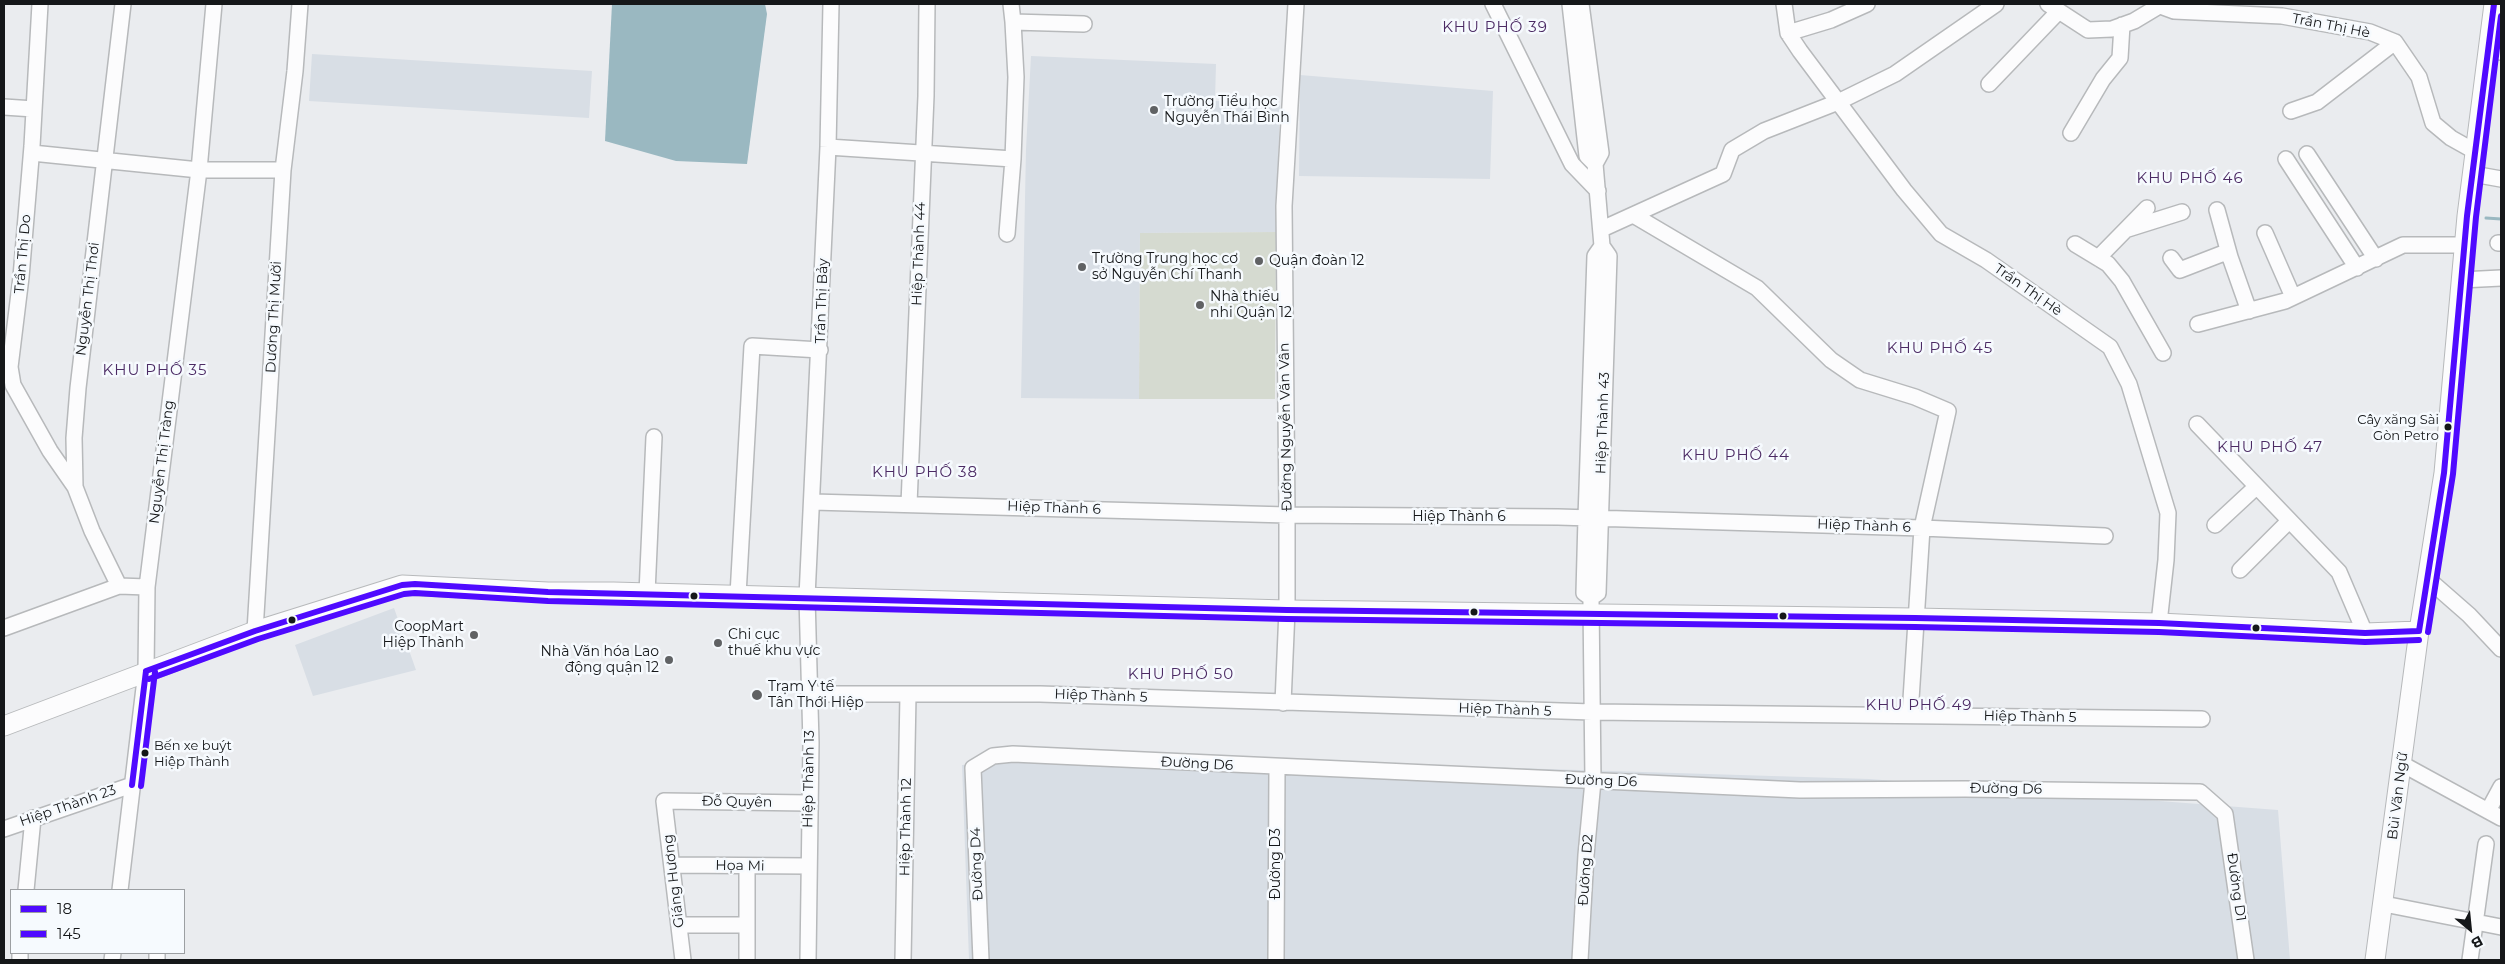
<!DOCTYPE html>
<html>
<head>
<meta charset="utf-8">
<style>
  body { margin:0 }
  #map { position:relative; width:2505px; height:964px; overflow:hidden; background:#eaecef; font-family:Montserrat,sans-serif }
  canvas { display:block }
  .frame { position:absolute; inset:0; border:5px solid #151719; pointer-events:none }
  .legend { position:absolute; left:10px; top:889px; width:175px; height:65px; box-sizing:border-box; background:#f6fafe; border:1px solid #9c9fa2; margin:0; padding:6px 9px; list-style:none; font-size:15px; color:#151719 }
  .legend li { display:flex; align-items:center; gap:10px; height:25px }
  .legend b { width:25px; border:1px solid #9c9fa2 }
  .north { position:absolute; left:2445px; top:904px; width:50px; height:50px; -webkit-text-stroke:4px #f6fafe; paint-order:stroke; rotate:152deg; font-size:14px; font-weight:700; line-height:20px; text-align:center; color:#151719 }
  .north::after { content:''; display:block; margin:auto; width:18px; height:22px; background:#151719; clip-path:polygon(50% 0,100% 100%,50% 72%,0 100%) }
</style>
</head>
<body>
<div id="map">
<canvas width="2505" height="964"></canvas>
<div class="frame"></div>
<ul class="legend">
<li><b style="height:6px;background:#4f0aff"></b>18</li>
<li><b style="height:6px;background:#4f0aff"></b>145</li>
</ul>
<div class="north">B</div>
</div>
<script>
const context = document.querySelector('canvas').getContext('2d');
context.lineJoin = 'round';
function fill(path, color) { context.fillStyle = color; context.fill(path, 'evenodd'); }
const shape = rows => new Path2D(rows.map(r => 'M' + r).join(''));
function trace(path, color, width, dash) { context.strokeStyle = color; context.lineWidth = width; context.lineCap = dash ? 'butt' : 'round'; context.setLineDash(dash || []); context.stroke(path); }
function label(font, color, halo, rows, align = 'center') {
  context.font = font + ' Montserrat,sans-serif'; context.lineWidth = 5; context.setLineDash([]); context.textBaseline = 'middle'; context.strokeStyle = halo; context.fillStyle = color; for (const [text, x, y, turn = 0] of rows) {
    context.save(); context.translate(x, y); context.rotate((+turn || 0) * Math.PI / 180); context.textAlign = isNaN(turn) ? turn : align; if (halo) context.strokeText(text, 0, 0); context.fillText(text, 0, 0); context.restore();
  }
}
fill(shape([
  [312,54,592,71,589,118,309,101],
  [1031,56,1216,64,1215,101,1280,104,1276,232,1140,233,1139,399,1021,398,1026,149],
  [1300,75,1493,91,1490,179,1299,176],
  [394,608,416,670,313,696,295,645],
  [1127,756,1869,779,2278,810,2290,960,969,960,962,765]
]), '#d8dee5');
fill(shape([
  [1276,232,1275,399,1139,399,1140,233]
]), '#d5dad0');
fill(shape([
  [612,4,765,4,767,14,747,164,676,161,605,141]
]), '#9ab8c1');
trace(shape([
  [2486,218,2501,219]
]), '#9ab8c1', 3);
const minor = shape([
  [40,4,32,146,21,277,10,367,13,385,50,451,75,487],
  [1011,4,1013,22,1084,24],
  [1493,4,1572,164,1598,191],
  [1570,4,1587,156,1595,164],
  [1581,4,1601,153,1595,164,1602,246,1609,256,1598,593,1591,598],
  [1784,4,1788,33,1800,51,1904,190,1941,234,1986,260,2110,347,2129,384,2168,513,2166,560,2159,623],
  [2048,4,2088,30,2112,29,2134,21,2159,6],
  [2155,4,2174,11,2282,16,2370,32,2395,42,2419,77,2433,123,2451,138,2476,152],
  [1013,22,1016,77,1013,159],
  [1788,33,1831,20,1867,4],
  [2489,50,2501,52],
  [1989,84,2058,12],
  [4,107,34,109],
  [2291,111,2317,102,2395,42],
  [2071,133,2103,79,2120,58,2122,25],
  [828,147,1013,159,1007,234],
  [32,153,199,170,283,170],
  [2307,154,2376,259],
  [2286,159,2357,268],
  [2473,174,2501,179],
  [2217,210,2230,257],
  [1635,216,1757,288,1831,360,1860,380,1915,397,1948,411,1922,528,1910,715],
  [1602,229,1723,174,1732,150,1764,131,1838,102,1895,74,1996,4],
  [2128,229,2182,212],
  [2265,233,2293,297],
  [2498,243,2501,243],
  [2075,244,2108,264,2122,281,2163,353],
  [2098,258,2147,208],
  [2171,258,2180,270,2224,253,2230,257,2249,311],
  [2461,280,2501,278],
  [2198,324,2285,301,2403,245,2464,245],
  [2197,424,2339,572,2365,633],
  [813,502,1287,515,1558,517,1922,528,2105,536],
  [909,504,926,96,927,4],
  [2215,525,2256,487],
  [2240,570,2289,521],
  [2429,580,2469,615,2501,649],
  [119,586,92,531,75,487,74,438,78,388,123,4],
  [647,593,654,437],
  [738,595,752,346,820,350],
  [1591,598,1584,593,1586,518,1595,256,1602,246],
  [4,628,119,586,147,587],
  [255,631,283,170,295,71,300,4],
  [809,694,1040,694,1592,712,2202,719],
  [1283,703,1287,610,1287,515,1284,206,1296,4],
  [2402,764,2501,818],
  [2488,811,2501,787],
  [4,829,132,785],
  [673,865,808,866],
  [26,890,33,818],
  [120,890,146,671,147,587,199,170,214,4],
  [2384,904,2501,927],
  [679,925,747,925],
  [20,960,20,953],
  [112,960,113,953],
  [157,960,157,953],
  [683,960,664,801,809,803],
  [747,960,747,866],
  [808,960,811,743,807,597,828,147,831,4],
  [903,960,908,695],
  [981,960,973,768,993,756,1013,754,1800,790,1965,789,2200,792,2225,814,2246,960],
  [1276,960,1277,768],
  [1580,960,1586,855,1593,781,1591,602],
  [2470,960,2486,844]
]);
const major = shape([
  [4,726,255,631,402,585,548,592,613,592,1287,610,1915,618,2159,623,2365,633,2419,631],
  [2375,960,2419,631,2444,473,2467,216,2494,4]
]);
trace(minor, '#b7b9bb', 18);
trace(major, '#b7b9bb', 21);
trace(minor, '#fcfcfd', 15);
trace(major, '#fcfcfd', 19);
trace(shape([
  [2419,631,2444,473,2467,216,2494,4],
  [146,671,255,631,402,585,415,584,548,592,1287,610,1915,618,2159,623,2365,633,2419,631],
  [132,785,146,671]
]), '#4f0aff', 6);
trace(shape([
  [2428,632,2453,474,2476,217,2501,16],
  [149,679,258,639,404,594,415,593,548,601,1287,619,1915,627,2159,632,2365,642,2419,640],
  [141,786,155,672]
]), '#4f0aff', 6);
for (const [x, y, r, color] of [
  [1154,110,5,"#606264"],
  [1259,261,5,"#606264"],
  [1082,267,5,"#606264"],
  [1200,305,5,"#606264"],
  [2448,427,4.5,"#151719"],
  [694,596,4.5,"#151719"],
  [1474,612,4.5,"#151719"],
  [1783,616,4.5,"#151719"],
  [292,620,4.5,"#151719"],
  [2256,628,4.5,"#151719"],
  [474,635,5,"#606264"],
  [718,643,5,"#606264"],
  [669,660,5,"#606264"],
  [757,695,6,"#606264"],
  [145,753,4.5,"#151719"]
]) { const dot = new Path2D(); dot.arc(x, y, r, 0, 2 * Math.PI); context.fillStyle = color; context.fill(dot); trace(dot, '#f6fafe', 2); }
label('13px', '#151719', '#f6fafe', [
  ["Cây xăng Sài",2439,420],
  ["Gòn Petro",2439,436],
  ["Bến xe buýt",154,746,"left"],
  ["Hiệp Thành",154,762,"left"]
], 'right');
label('14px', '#151719', '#f6fafe', [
  ["Trần Thị Hè",2331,26,11],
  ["Trần Thị Do",23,254,-85],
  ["Hiệp Thành 44",919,254,-88],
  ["Trần Thị Hè",2028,290,35],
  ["Nguyễn Thị Thơi",88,299,-83],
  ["Trần Thị Bảy",822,301,-88],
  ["Dương Thị Mười",274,317,-87],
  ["Hiệp Thành 43",1603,423,-88],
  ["Đường Nguyễn Văn Vân",1286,427,-91],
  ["Nguyễn Thị Tràng",162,462,-83],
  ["Hiệp Thành 6",1054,508,2],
  ["Hiệp Thành 6",1459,517],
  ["Hiệp Thành 6",1864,526,2],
  ["Hiệp Thành 5",1101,696,2],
  ["Hiệp Thành 5",1505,710,2],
  ["Hiệp Thành 5",2030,717,1],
  ["Đường D6",1197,764,3],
  ["Hiệp Thành 13",809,779,-89],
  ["Đường D6",1601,781,2],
  ["Đường D6",2006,789,1],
  ["Bùi Văn Ngữ",2398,796,-83],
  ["Đỗ Quyên",737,802,1],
  ["Hiệp Thành 23",68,806,-19],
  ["Hiệp Thành 12",906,827,-89],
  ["Đường D4",977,864,-92],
  ["Đường D3",1276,864,-90],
  ["Họa Mi",740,866,1],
  ["Đường D2",1586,870,-86],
  ["Giáng Hương",674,881,-97],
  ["Đường D1",2236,887,82]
]);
label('14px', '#151719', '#f6fafe', [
  ["Trường Tiểu học",1164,102],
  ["Nguyễn Thái Bình",1164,118],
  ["Trường Trung học cơ",1092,259],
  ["sở Nguyễn Chí Thanh",1092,275],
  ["Quận đoàn 12",1269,261],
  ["Nhà thiếu",1210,297],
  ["nhi Quận 12",1210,313],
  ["CoopMart",464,627,"right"],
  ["Hiệp Thành",464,643,"right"],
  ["Chi cục",728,635],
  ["thuế khu vực",728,651],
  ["Nhà Văn hóa Lao",659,652,"right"],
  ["động quận 12",659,668,"right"],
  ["Trạm Y tế",768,687],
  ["Tân Thới Hiệp",768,703]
], 'left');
context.letterSpacing = '1px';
label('15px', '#4c2b64', '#f6fafe', [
  ["KHU PHỐ 39",1495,28],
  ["KHU PHỐ 46",2190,179],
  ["KHU PHỐ 45",1940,349],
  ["KHU PHỐ 35",155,371],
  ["KHU PHỐ 47",2270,448],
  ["KHU PHỐ 44",1736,456],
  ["KHU PHỐ 38",925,473],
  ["KHU PHỐ 50",1181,675],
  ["KHU PHỐ 49",1919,706]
]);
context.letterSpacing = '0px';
</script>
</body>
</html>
